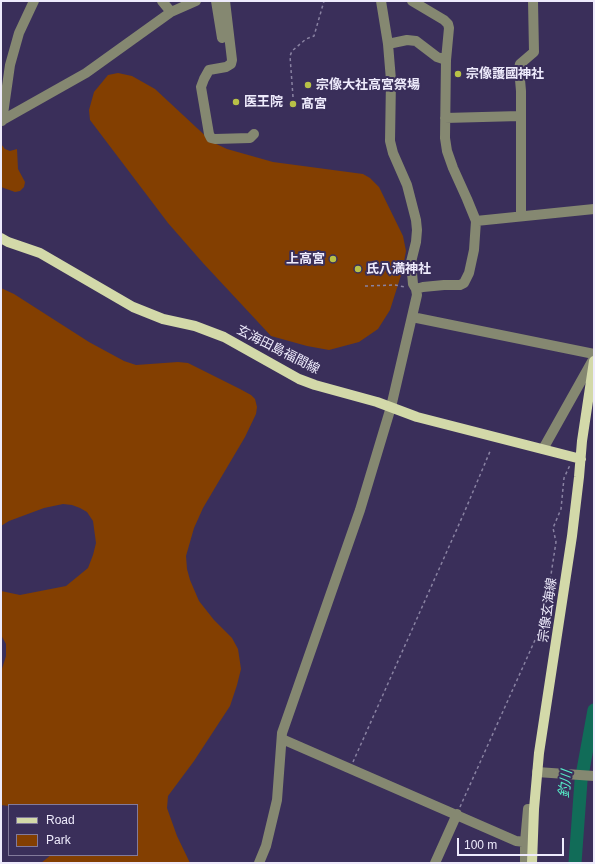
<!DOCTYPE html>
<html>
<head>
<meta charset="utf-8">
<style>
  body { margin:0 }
  #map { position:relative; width:595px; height:864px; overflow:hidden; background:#3a2f5a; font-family:Helvetica,sans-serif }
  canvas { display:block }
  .frame { position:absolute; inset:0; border:2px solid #eeebfc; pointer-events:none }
  .legend { position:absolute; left:8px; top:804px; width:130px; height:52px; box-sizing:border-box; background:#3a2f5a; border:1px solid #827a9b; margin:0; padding:5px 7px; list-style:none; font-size:12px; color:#eeebfc }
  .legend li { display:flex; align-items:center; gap:8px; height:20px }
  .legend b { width:20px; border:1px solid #827a9b }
  .scale { position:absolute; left:457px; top:838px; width:107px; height:18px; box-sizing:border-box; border:2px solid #eeebfc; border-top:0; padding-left:5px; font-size:12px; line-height:14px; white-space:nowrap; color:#eeebfc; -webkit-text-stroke:3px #3a2f5a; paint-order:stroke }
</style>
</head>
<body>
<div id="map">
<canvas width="595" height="864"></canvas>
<div class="frame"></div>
<ul class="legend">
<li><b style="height:5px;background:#d3d9a9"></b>Road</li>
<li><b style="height:11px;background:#833f01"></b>Park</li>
</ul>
<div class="scale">100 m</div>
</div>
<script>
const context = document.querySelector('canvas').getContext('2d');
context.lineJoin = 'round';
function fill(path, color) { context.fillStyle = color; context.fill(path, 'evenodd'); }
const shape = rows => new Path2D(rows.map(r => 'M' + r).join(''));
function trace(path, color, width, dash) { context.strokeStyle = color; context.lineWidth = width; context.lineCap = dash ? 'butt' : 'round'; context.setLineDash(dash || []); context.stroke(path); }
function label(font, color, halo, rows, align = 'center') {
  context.font = font + ' Helvetica,"Noto Sans JP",sans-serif'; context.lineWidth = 4; context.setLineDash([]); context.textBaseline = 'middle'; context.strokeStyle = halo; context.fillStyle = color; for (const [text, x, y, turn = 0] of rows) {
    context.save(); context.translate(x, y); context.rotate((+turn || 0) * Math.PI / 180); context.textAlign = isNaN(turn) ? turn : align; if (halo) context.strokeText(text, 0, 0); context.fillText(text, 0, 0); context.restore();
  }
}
fill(shape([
  [118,73,132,76,155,89,212,142,227,149,273,162,363,174,370,178,379,187,403,236,406,251,402,272,390,310,378,329,359,342,329,350,307,346,271,336,203,263,168,223,90,120,89,110,94,92,108,75],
  [1,144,5,149,10,151,17,149,18,169,25,182,24,187,20,191,15,192,1,187],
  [1,288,14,294,89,342,124,361,136,365,178,362,188,363,240,389,251,395,255,399,257,407,256,414,245,437,203,508,194,528,186,556,187,569,190,580,199,601,214,620,232,638,238,649,241,669,237,685,230,706,194,761,168,796,167,808,177,836,190,863,41,863,51,855,137,855,137,805,9,805,9,806,1,805,1,672,6,656,6,644,1,635,1,591,20,595,66,586,88,568,93,555,96,543,93,521,87,512,80,508,72,505,63,504,44,508,9,521,1,526]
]), '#833f01');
trace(shape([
  [575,863,581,781,594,710]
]), '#116c58', 13);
trace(shape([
  [293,97,290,56,292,51,306,39,314,36,324,1],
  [365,286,395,285,405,287],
  [353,762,464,513,491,449],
  [460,807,544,620,556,542,553,528,561,509,564,478,570,465]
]), '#8982a2', 1.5, [3, 3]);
trace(shape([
  [162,1,171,12],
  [216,1,222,38],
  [225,1,232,60,231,64,226,67,209,70,204,79,201,87,209,134,211,138,215,139,250,138,254,134],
  [412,1,444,20,448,24,449,28,446,60,445,138,447,151,453,168,467,199,476,221,474,250,469,273,464,283,460,285,444,285,423,287,416,289],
  [388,44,407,40,416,41,437,57,446,60],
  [445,118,520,116],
  [1,121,86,73,171,12,196,1],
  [2,121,10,65,19,33,34,1],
  [521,216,521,91,519,68,520,64,534,52,533,1],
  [476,221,594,209],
  [412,317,594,354],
  [543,449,594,358],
  [282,739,516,841,525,842],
  [537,772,594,776],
  [259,863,266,846,277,800,282,733,360,510,391,407,417,295,416,289,413,284,411,262,416,242,417,230,416,220,407,185,393,153,390,141,391,80,388,44,381,1],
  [435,863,457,814],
  [525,863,525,842,528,809,534,809]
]), '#858871', 10);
trace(shape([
  [1,238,8,242,40,253,133,307,163,319,195,326,224,337,299,379,315,385,377,402,417,417,581,459],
  [532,863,534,809,539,753,572,536,579,477,582,441,594,361]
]), '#d3d9a9', 10);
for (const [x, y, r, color] of [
  [458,74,4,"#b8c147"],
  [308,85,4,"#b8c147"],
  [236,102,4,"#b8c147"],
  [293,104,4,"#b8c147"],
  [333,259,4,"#b8c147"],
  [358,269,4,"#b8c147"]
]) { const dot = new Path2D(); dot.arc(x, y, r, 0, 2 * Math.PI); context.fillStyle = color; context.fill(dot); trace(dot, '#3a2f5a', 1.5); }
label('bold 13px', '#eeebfc', '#3a2f5a', [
  ["宗像護國神社",466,74],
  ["宗像大社高宮祭場",316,85],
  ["医王院",244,102],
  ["髙宮",301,104],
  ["上高宮",325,259,"right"],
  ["氏八満神社",366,269]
], 'left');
label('13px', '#eeebfc', '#3a2f5a', [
  ["玄海田島福間線",278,350,27],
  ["宗像玄海線",548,610,-82]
]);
label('italic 14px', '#56edc8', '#3a2f5a', [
  ["釣川",566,784,-83]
]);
</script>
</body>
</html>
